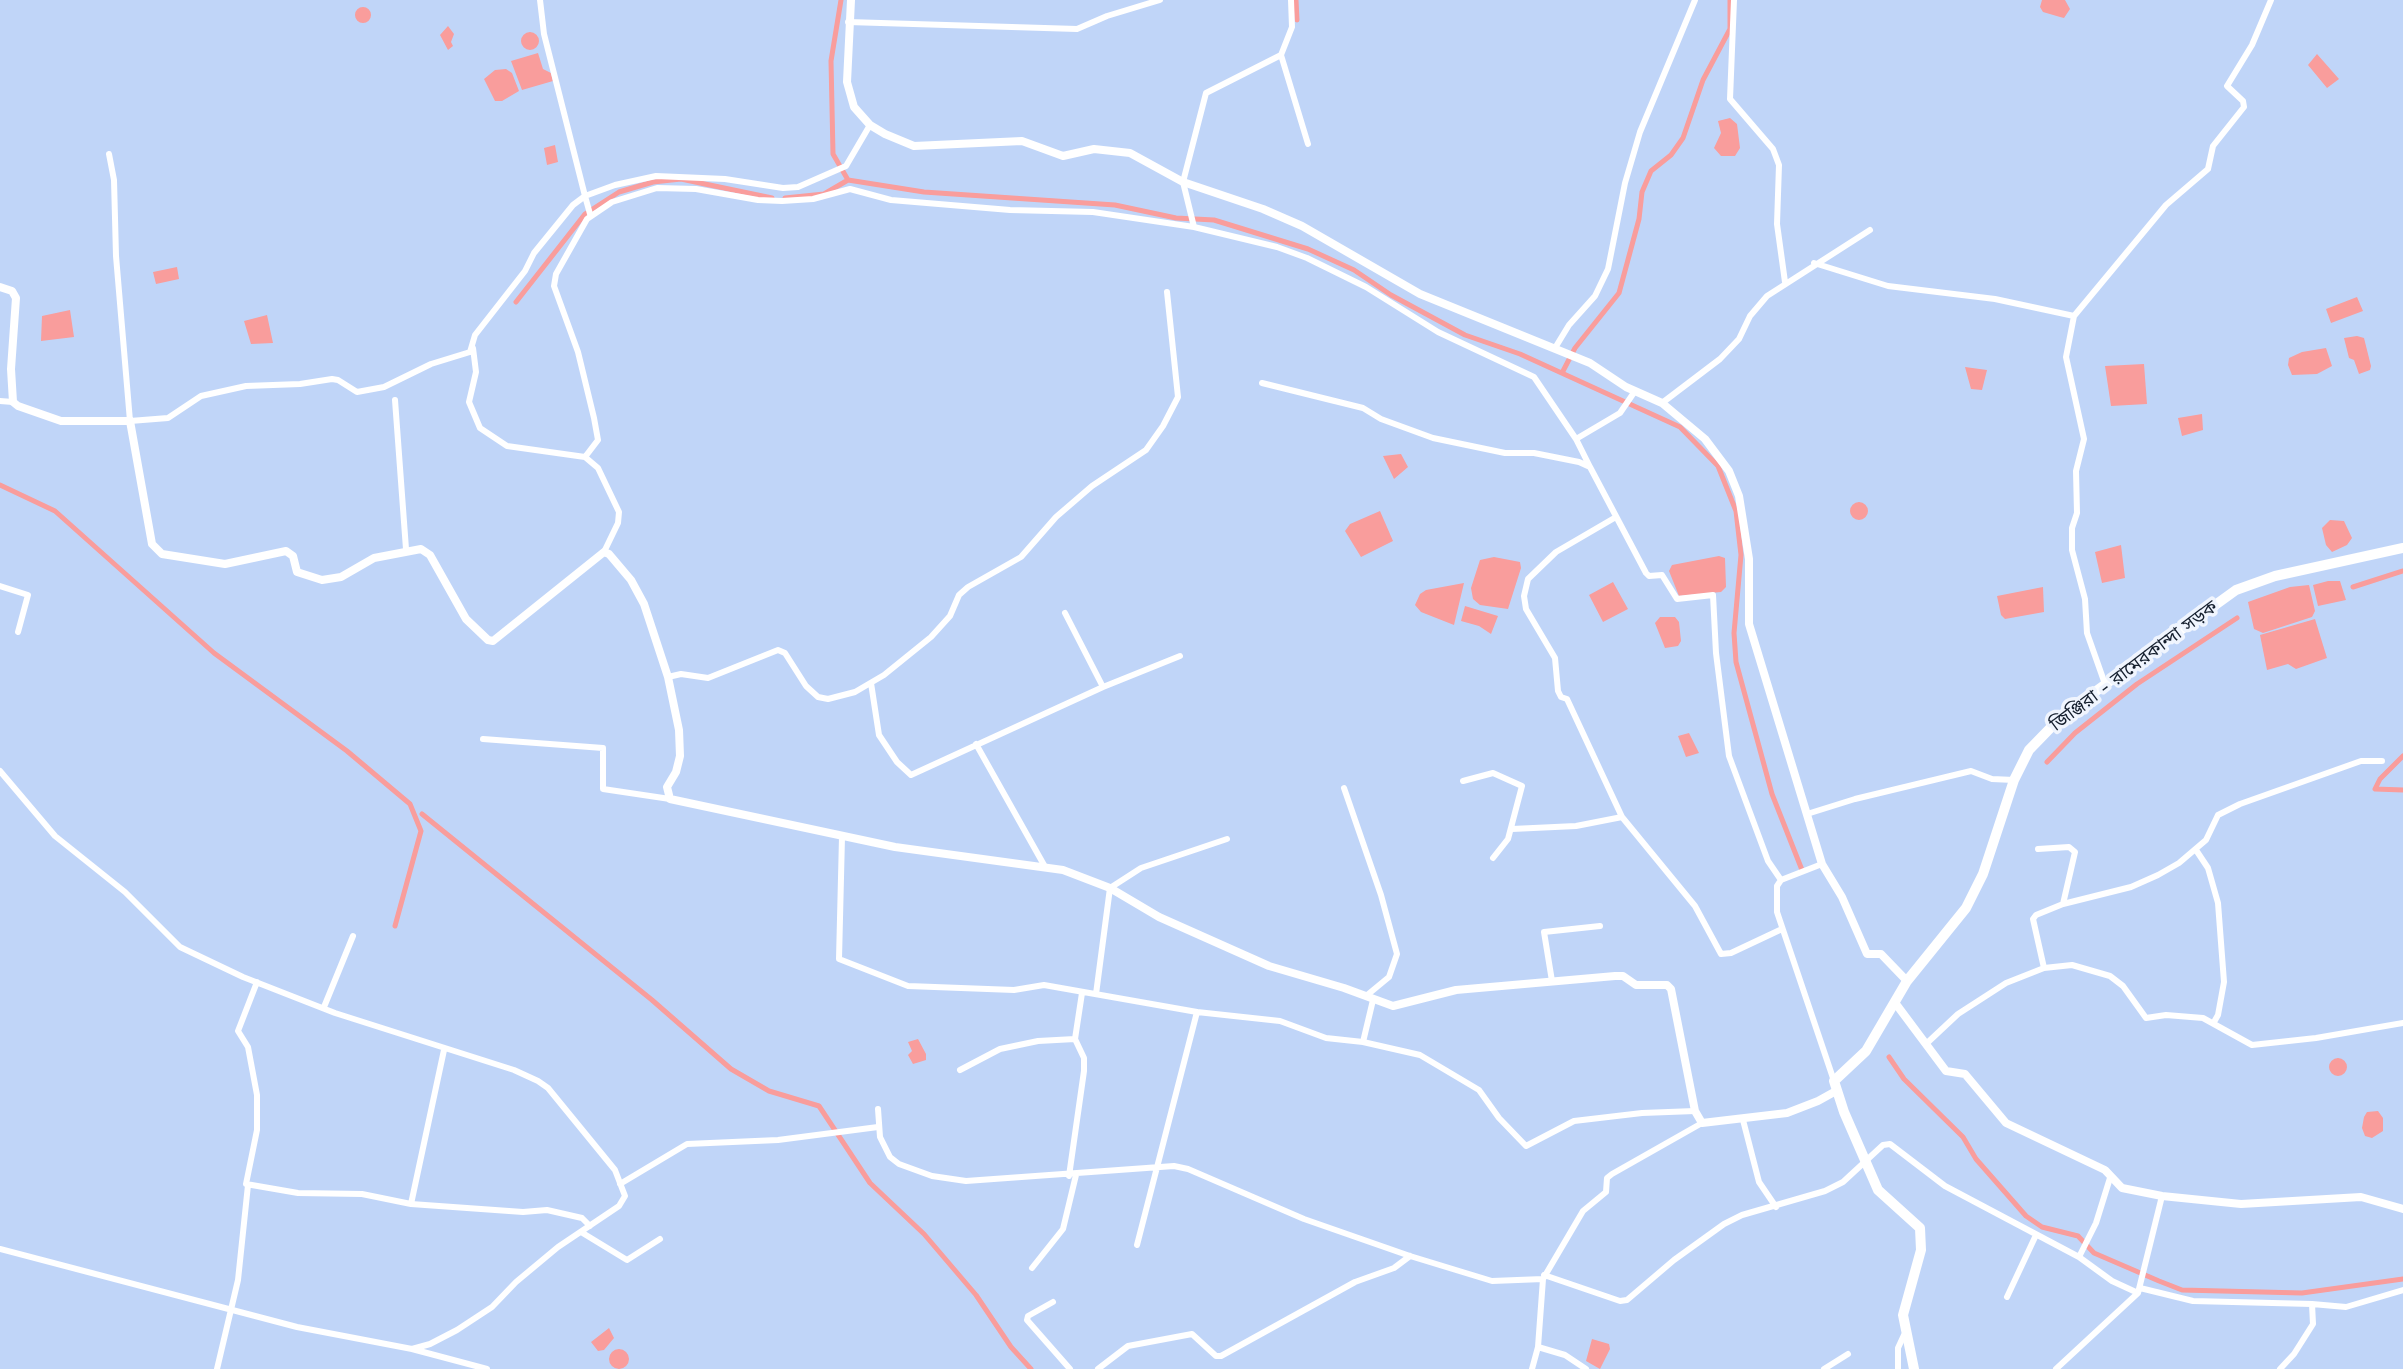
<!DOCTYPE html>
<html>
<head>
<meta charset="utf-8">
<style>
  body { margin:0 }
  canvas { display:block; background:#c0d5f8 }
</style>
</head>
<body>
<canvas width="2403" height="1369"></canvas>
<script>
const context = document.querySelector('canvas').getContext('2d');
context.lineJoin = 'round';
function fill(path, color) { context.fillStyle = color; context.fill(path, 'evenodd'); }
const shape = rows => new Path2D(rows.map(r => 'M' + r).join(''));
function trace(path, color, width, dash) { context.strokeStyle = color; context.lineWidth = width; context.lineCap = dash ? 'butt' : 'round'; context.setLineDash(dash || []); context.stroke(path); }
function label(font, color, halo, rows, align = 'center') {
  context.font = font + ' "Work Sans","Noto Sans Bengali",sans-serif'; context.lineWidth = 7; context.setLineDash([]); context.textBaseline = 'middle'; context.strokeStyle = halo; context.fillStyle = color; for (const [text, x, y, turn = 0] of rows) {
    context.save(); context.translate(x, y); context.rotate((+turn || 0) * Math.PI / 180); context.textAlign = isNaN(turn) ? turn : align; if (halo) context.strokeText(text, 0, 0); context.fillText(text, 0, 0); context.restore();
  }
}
fill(shape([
  [2042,0,2065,0,2070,9,2064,18,2060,17,2043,12,2040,7],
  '355 15a8 8 0 1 1 16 0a8 8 0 1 1-16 0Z',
  [448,26,454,34,451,42,453,46,448,50,440,35],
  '521 41a9 9 0 1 1 18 0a9 9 0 1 1-18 0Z',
  [538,53,543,69,551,73,553,81,522,90,511,61],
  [2317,54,2339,79,2327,88,2308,65],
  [506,69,512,73,519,91,502,101,495,101,484,79,495,70],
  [1730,118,1737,124,1740,148,1735,156,1721,156,1714,148,1721,133,1718,121],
  [555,145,558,162,547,165,544,148],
  [177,267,179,279,156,284,153,272],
  [2357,297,2363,311,2331,323,2326,309],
  [70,310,74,337,41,341,42,316],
  [267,315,273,343,251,344,244,321],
  [2357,336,2364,338,2371,366,2370,370,2359,374,2354,360,2349,358,2344,338],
  [2326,348,2332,366,2317,374,2292,375,2288,365,2289,358,2302,352],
  [2144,364,2147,404,2111,406,2105,366],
  [1965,367,1987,370,1982,390,1971,389],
  [2202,414,2203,430,2182,436,2178,418],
  [1401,454,1408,467,1394,479,1383,456],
  '1850 511a9 9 0 1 1 18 0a9 9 0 1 1-18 0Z',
  [1380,511,1393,541,1361,557,1345,531,1350,524],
  [2330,520,2344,521,2352,538,2347,545,2332,552,2326,545,2322,528],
  [2121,545,2125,578,2102,583,2095,552],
  [1719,556,1725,558,1726,587,1721,592,1679,596,1669,571,1672,565],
  [1494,557,1520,562,1521,568,1508,609,1480,605,1473,599,1471,588,1480,560],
  [2328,581,2340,581,2346,600,2318,606,2313,585],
  [1613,582,1628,609,1603,622,1589,595],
  [1464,583,1454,625,1421,612,1415,605,1420,594,1426,590],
  [2309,585,2315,611,2312,617,2263,633,2254,629,2248,602,2290,587],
  [2043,587,2044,612,2005,619,2001,615,1997,596],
  [1465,606,1498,616,1491,634,1479,626,1461,621],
  [1660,617,1675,617,1679,622,1681,641,1678,646,1665,648,1655,623],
  [2315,619,2327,658,2296,669,2288,664,2267,670,2260,635],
  [1689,733,1699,753,1686,757,1678,736],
  [918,1039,926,1054,926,1060,913,1064,908,1055,912,1051,908,1042],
  '2329 1067a9 9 0 1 1 18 0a9 9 0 1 1-18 0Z',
  [2378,1111,2383,1118,2383,1131,2372,1138,2365,1136,2362,1128,2364,1117,2367,1112],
  [609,1328,614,1338,604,1350,598,1351,591,1342],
  [1592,1339,1609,1344,1610,1349,1600,1369,1586,1361],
  '609 1359a10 10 0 1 1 20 0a10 10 0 1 1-20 0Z'
]), '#f99d9c');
trace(shape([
  [841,0,831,61,833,154,848,180],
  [1296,0,1297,20],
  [785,198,824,194,848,180,924,192,1115,205,1176,218,1214,220,1308,249,1354,270,1391,295,1465,335,1520,354,1680,427,1718,466,1736,511,1741,555,1734,633,1736,662,1772,794,1802,870],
  [516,302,585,214,619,192,653,182,681,179,772,198],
  [1562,373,1575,348,1619,293,1639,219,1642,192,1651,171,1671,155,1683,138,1703,80,1730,29,1730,0],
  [0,485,55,511,214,653,347,751,410,804,421,831,395,926],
  [2353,587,2403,571],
  [2403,756,2380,779,2375,789,2403,790],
  [2047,762,2075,733,2137,684,2237,618],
  [422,814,652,1000,731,1069,769,1091,819,1106,870,1183,924,1234,976,1295,1011,1347,1031,1369],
  [1889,1057,1904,1079,1963,1137,1976,1159,2026,1216,2042,1227,2078,1236,2094,1253,2159,1281,2182,1290,2302,1293,2403,1279]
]), '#f99d9c', 5);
trace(shape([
  [1291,0,1292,27,1281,55,1206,93,1183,182,1194,227,1277,247,1307,258,1366,287,1438,332,1534,377,1576,439,1590,467],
  [1734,0,1730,99,1773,149,1779,165,1777,224,1785,282],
  [848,22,1077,29,1107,16,1160,0],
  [1281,55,1308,144],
  [109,154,114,180,116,256,130,421,168,418,201,396,246,386,300,384,332,379,338,380,357,392,384,387,431,364,470,352,475,335,525,271,534,253,573,205,585,196,544,34,540,0],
  [590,214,585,196,615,185,656,176,725,179,783,188,798,187,846,166,870,125],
  [1814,263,1888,286,1995,299,2074,316],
  [473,348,476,372,469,402,480,428,507,446,585,457],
  [1555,348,1569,325,1595,296,1608,269,1625,183,1640,132,1695,0],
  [1262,383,1363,408,1381,419,1433,438,1505,453,1534,453,1579,462,1590,467,1646,573,1649,576,1662,575,1677,599,1713,595,1716,653,1729,756,1768,861,1781,880],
  [395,400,406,549],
  [0,401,13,402],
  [1662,403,1720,359,1739,339,1750,316,1767,296,1870,230],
  [1576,439,1620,413,1635,391],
  [1616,517,1556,552,1528,579,1524,596,1526,609,1555,658,1558,691,1561,697,1567,699,1622,817,1695,906,1721,954,1731,953,1782,929],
  [604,552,618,523,619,512,598,468,585,457,598,440,594,418,578,352,554,286,556,274,587,219,612,202,657,188,696,189,758,200,782,201,813,199,850,189,891,200,1010,210,1093,212,1194,227],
  [0,586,28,595,18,632],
  [1065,613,1103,687],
  [668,677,681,674,708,678,778,650,785,653,806,686,818,697,828,699,855,692,884,675,931,637,950,616,959,595,968,587,1021,557,1056,517,1092,486,1146,450,1163,426,1178,397,1167,292],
  [871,683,879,735,897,762,911,775,1103,687,1180,656],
  [2105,684,2087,633,2085,599,2072,550,2072,528,2077,513,2076,471,2084,439,2066,357,2074,316,2166,205,2208,169,2213,146,2244,107,2243,101,2227,86,2252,45,2271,0],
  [483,739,603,748,603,789,670,799],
  [976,744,1044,865],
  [0,771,55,836,125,892,180,947,243,977,335,1013,514,1070,538,1081,548,1088,615,1170,625,1196,619,1206,558,1247,516,1282,492,1307,457,1330,430,1344,412,1349],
  [1463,781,1493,773,1522,786,1508,839,1493,858],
  [1344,788,1381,895,1397,954,1389,977,1366,996],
  [1807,814,1855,799,1971,771,1992,779,2014,780],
  [1512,829,1576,826,1622,817],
  [842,837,839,959,908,986,1014,990,1044,985,1197,1012,1280,1021,1326,1038,1363,1042,1373,1000],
  [2038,849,2069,847,2075,852,2063,904],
  [2196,850,2208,868,2218,903,2224,982,2218,1015,2214,1022],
  [1822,864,1781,880,1777,886,1777,912,1834,1081],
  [2044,968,2033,919,2036,915,2063,904,2131,887,2158,875,2179,863,2206,840,2218,815,2240,804,2361,761,2382,761],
  [1552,981,1544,932,1600,926],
  [257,982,238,1031,248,1047,257,1095,257,1130,246,1184,298,1193,362,1194,411,1204,523,1212,547,1210,582,1218,590,1226],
  [1096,994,1110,888,1141,868,1227,839],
  [324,1007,353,936],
  [1363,1042,1420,1055,1479,1090,1499,1118,1526,1146,1574,1121,1642,1113,1695,1111],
  [1926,1044,1958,1014,2006,983,2044,968,2072,965,2110,976,2123,986,2146,1018,2166,1015,2203,1018,2252,1045,2316,1038,2403,1023],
  [960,1070,1000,1049,1038,1041,1075,1039,1082,993],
  [878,1109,880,1137,890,1157,899,1164,932,1176,966,1181,1174,1166,1188,1169,1304,1219,1410,1256,1492,1281,1543,1279],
  [1743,1120,1759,1182,1776,1207],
  [1069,1176,1084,1071,1084,1058,1075,1039],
  [620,1184,687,1144,778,1140,878,1127],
  [411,1204,444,1050],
  [581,1232,627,1260,660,1239],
  [1137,1245,1197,1012],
  [0,1249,297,1327,412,1349,487,1369],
  [2079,1257,2096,1223,2110,1178],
  [1032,1268,1063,1229,1076,1175],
  [1544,1275,1620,1301,1627,1300,1674,1260,1724,1224,1742,1215,1825,1191,1843,1182,1883,1145,1890,1144,1945,1186,2079,1257,2112,1281,2138,1293],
  [2140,1288,2193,1301,2312,1304],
  [2007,1297,2036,1235],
  [1053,1302,1028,1316,1027,1320,1070,1369],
  [1538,1347,1565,1355,1586,1369],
  [217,1369,238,1280,248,1185],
  [1098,1369,1128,1346,1192,1334,1216,1356,1221,1356,1355,1282,1394,1268,1410,1256],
  [1532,1369,1538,1347,1543,1279,1583,1211,1606,1192,1607,1178,1612,1174,1702,1123],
  [1824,1369,1848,1354],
  [1898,1369,1898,1348,1904,1335],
  [2056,1369,2138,1293,2162,1196],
  [2280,1369,2294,1354,2313,1324,2312,1304,2346,1307,2403,1290]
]), '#fff', 6);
trace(shape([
  [851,0,847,82,854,107,870,125,885,134,914,146,1022,141,1063,156,1094,149,1130,153,1183,182,1263,209,1302,226,1420,294,1590,363,1626,387,1662,403,1705,439,1729,471,1739,496,1749,559,1749,624,1822,864,1842,897,1867,954,1881,954,1907,981],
  [0,287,12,291,16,298,11,369,13,402,18,406,61,421,130,421,152,544,162,554,225,564,286,551,293,556,297,572,322,580,341,577,374,558,421,549,430,555,466,619,488,640,493,641,604,552,609,554,631,580,644,604,668,677,679,730,680,756,676,772,667,787,670,799,895,847,1063,870,1110,888,1159,917,1269,966,1344,988,1393,1006,1456,990,1615,976,1623,976,1636,985,1667,985,1671,989,1695,1111,1702,1123,1787,1113,1818,1101,1836,1091],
  [1896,1004,1946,1071,1965,1074,2006,1123,2105,1170,2122,1188,2162,1196,2241,1204,2361,1197,2403,1209]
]), '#fff', 8);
trace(shape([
  [1914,1369,1903,1315,1921,1250,1920,1228,1878,1190,1844,1112,1834,1081,1866,1051,1907,981,1966,908,1983,874,2014,780,2029,750,2063,715,2236,590,2275,576,2403,548]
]), '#fff', 10);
label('18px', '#141e2d', '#f0f5fe', [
  ["জিঞ্জিরা - রামেরকান্দা সড়ক",2134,666,-37]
]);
</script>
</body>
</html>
